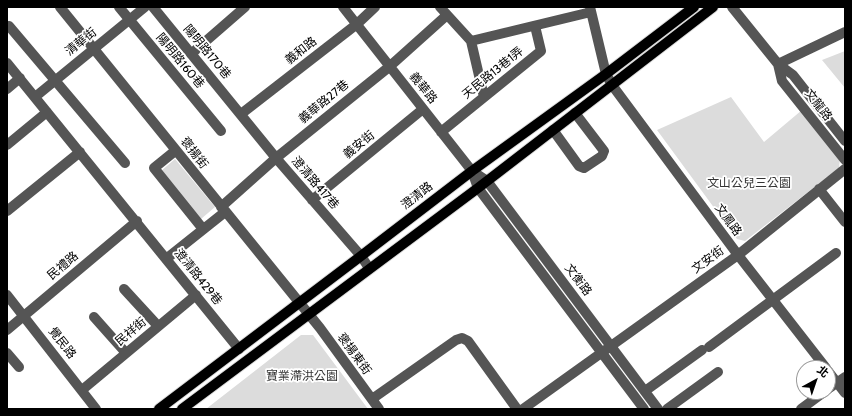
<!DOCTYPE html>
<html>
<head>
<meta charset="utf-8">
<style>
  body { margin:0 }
  #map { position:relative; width:852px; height:416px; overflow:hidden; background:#fff; font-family:Cabin,"Noto Sans TC",sans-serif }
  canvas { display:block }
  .frame { position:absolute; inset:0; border:8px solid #000; pointer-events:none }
  .north { position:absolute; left:796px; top:360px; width:40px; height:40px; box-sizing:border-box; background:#fff; border:1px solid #999; border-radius:50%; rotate:40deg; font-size:11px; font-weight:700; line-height:16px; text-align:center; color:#000 }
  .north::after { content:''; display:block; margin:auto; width:14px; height:18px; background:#000; clip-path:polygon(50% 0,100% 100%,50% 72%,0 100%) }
</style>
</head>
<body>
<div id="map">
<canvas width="852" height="416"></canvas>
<div class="frame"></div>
<div class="north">北</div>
</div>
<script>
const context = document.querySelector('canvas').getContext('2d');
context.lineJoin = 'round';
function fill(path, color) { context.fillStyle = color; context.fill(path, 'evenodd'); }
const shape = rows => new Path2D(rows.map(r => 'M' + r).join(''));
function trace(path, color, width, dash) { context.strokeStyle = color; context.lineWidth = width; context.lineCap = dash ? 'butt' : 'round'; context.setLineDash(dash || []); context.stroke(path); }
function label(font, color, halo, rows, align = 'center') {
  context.font = font + ' Cabin,"Noto Sans TC",sans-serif'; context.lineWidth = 3.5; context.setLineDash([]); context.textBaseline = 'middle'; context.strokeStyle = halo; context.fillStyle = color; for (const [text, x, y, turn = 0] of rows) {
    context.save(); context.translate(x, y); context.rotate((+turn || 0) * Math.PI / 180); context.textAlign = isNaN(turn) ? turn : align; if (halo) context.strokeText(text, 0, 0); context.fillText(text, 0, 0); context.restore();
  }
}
fill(shape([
  [845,51,845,88,822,60],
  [731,97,764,142,802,110,840,158,839,168,745,241,737,239,657,130],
  [175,159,215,207,201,219,161,171],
  [301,335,313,335,368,409,206,409]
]), '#dcdcdc');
const major = shape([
  [159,409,361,256,472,171,606,74,694,7],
  [182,409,478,188,713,7]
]);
trace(major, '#dbdbdb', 12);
trace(shape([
  [60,7,320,328,379,409],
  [119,7,221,131],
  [153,7,276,158,361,256,369,268],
  [343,7,472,171,478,188,644,409],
  [440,7,471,41,484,97],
  [590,7,606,74,612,85,738,255,826,368],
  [732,7,778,64,793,75,845,141],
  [9,26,125,163],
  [471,41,591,12],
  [191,54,245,7],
  [7,63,239,349],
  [778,64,782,81,845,160],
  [778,64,845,32],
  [7,89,20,78],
  [35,97,145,7],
  [241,114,357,24,375,7],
  [553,130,579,166,584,168,602,156,604,151,575,113],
  [441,132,541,51,535,26],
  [7,145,47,112],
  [175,151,154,168,203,229],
  [472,171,487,181,658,409],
  [819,189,845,222],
  [312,200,423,109],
  [221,207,276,158,389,67,447,15],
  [7,211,80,152],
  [166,259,225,212],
  [124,289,158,326],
  [7,295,96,409],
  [94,317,126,353],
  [7,330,137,221],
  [709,347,836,253],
  [7,353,19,367],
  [828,371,845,393],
  [828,389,845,377],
  [82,390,196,295],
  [645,391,702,350],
  [372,399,456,340,462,338,468,341,517,409],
  [523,409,738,255,845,169],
  [667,409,718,372],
  [801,409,824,392]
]), '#555', 10);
trace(major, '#000', 10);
label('12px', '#000', '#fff', [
  ["清華街",81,42,-39],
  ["義和路",301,51,-38],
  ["陽明路170巷",207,52,50],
  ["陽明路160巷",180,61,50],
  ["天民路13巷1弄",493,73,-39],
  ["義華路",423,88,51],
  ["義華路27巷",324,102,-39],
  ["文龍路",818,105,52],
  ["義安街",359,145,-39],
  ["褒揚街",194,153,52],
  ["澄清路417巷",315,183,49],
  ["澄清路",417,196,-38],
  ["文鳳路",728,220,54],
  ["文安街",708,260,-36],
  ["民禮路",63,266,-40],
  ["澄清路429巷",198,277,51],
  ["文衡路",578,280,53],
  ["民祥街",131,332,-40],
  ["覺民路",62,343,52],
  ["褒揚東街",354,354,54]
]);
label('12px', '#333', '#fff', [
  ["文山公兒三公園",749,183],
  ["寶業滯洪公園",302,376]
]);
</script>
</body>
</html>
